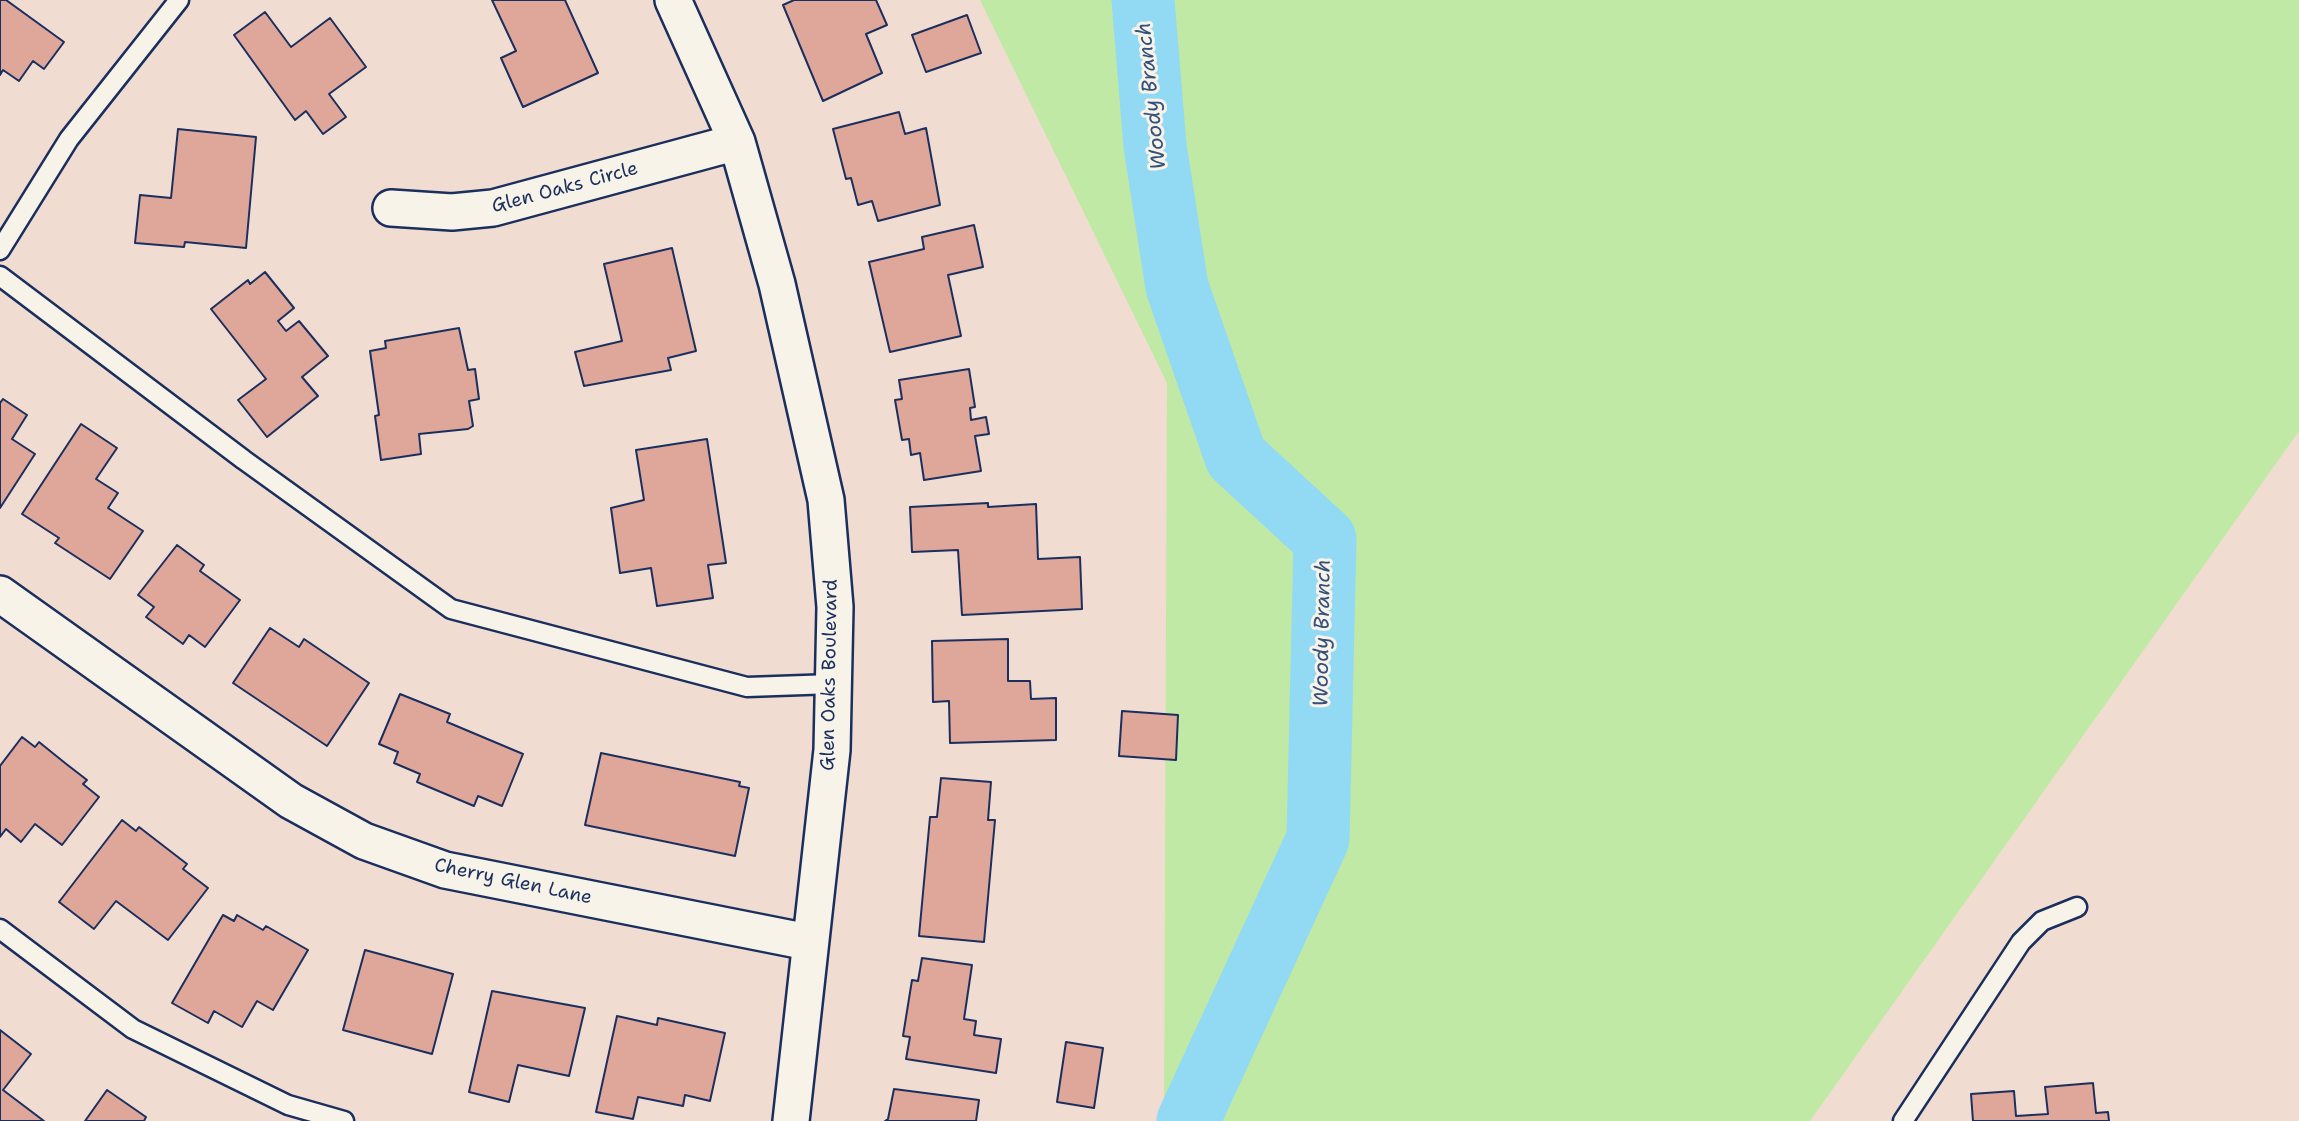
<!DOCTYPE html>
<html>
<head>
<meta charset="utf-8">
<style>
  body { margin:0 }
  canvas { display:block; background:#f0dcd1 }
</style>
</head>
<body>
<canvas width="2299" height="1121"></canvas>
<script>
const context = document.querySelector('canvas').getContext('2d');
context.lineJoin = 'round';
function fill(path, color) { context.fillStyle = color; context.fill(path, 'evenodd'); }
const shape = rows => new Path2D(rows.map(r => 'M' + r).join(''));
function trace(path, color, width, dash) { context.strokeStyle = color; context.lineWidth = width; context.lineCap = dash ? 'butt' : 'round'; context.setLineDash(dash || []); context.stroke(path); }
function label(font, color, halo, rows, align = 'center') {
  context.font = font + ' "Shantell Sans",sans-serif'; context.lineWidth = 6; context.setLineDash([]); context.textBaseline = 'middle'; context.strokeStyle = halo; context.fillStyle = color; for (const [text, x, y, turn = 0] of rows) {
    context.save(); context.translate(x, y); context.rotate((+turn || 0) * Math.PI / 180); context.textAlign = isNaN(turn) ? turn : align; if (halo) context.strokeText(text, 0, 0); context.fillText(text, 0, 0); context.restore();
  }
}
fill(shape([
  [980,0,2299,0,2299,431,1810,1121,1164,1121,1167,383]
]), '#c0e9a5');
trace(shape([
  [1143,0,1155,146,1177,287,1236,457,1325,539,1318,839,1188,1121]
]), '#92d9f4', 63);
const building = shape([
  [0,0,6,0,64,42,44,69,33,61,19,81,3,70,0,75,0,0],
  [492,0,565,0,598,73,523,107,501,58,516,51,492,0],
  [794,0,876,0,887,25,866,34,882,73,823,101,783,5,794,0],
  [265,12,291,47,330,18,366,67,329,94,346,117,323,134,306,111,295,120,234,35,265,12],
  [967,15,981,53,926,72,912,35,967,15],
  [899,112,905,134,926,128,940,205,878,221,872,201,858,205,851,178,846,179,833,129,899,112],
  [178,129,256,137,246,248,185,242,184,247,135,243,140,195,171,198,178,129],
  [974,225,983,267,948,275,961,336,890,352,869,262,924,249,922,237,974,225],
  [672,248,696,351,668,358,671,370,584,386,575,352,622,341,604,264,672,248],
  [265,272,294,308,278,321,286,331,299,321,328,356,302,377,318,396,267,437,238,400,266,379,211,309,248,280,250,284,265,272],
  [459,328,468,370,475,369,479,399,469,401,473,426,468,429,419,434,421,454,381,460,375,416,379,415,370,351,386,348,385,341,459,328],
  [969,369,975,407,970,408,971,420,986,417,989,434,975,436,981,471,924,480,920,453,911,455,909,439,902,440,895,400,902,399,899,380,969,369],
  [3,399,27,415,12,439,35,454,0,508,0,403,3,399],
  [81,424,117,448,96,479,118,493,108,508,143,531,110,579,55,543,59,538,22,514,81,424],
  [707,439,726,563,708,565,713,598,657,606,651,568,620,573,611,508,644,500,636,450,707,439],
  [988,503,988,507,1036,504,1038,559,1080,557,1082,609,962,615,958,550,912,552,910,507,988,503],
  [177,545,204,565,200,571,240,600,205,647,189,635,183,644,146,617,154,607,138,595,177,545],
  [270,628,299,647,304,639,369,683,327,746,233,683,270,628],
  [1008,639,1008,681,1030,681,1031,699,1056,698,1056,740,950,743,949,701,933,702,932,641,1008,639],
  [400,694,450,714,447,722,523,754,502,806,478,796,474,806,417,782,420,774,394,763,398,752,379,744,400,694],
  [1122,711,1178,715,1176,760,1119,756,1122,711],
  [22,737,35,747,39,742,65,763,87,780,83,784,99,797,62,845,35,824,21,842,6,829,0,837,0,766,22,737],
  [601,753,740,782,739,786,749,788,735,856,585,825,601,753],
  [941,778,991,782,988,820,995,820,984,942,919,936,930,817,937,817,941,778],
  [122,820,136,831,139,827,187,864,183,869,208,888,168,940,116,901,94,929,59,902,122,820],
  [223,915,234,921,237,915,263,930,266,926,308,950,273,1010,257,1001,242,1027,214,1011,208,1023,172,1003,223,915],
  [365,950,453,974,432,1054,343,1030,365,950],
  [922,958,972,965,964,1019,976,1021,974,1035,1001,1039,996,1073,906,1059,910,1037,903,1036,912,980,918,981,922,958],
  [492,991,585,1008,569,1076,518,1065,509,1102,469,1092,492,991],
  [617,1016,657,1025,658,1018,725,1033,710,1101,685,1095,683,1106,638,1097,633,1119,596,1112,617,1016],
  [0,1030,31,1054,3,1090,44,1121,0,1121,0,1030],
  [1066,1042,1103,1048,1094,1108,1057,1102,1066,1042],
  [2093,1083,2096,1113,2108,1112,2109,1121,1973,1121,1971,1094,2014,1091,2016,1116,2048,1114,2045,1087,2093,1083],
  [894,1089,979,1100,976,1121,885,1121,888,1119,894,1089],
  [107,1090,146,1117,144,1121,85,1121,107,1090]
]);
fill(building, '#dfa69a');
trace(building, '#1b2f5e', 2);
const lane = shape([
  [0,250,69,139,179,0],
  [0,276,244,460,451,609,747,687,833,684],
  [0,929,133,1029,288,1105,344,1121],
  [1903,1121,2021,942,2042,921,2077,907]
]);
const street = shape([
  [673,0,737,142,777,284,826,500,835,607,832,750,791,1121],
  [391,208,452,212,493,208,737,142],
  [0,594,291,801,364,841,445,870,808,942]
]);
trace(lane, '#1b2f5e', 23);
trace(street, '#1b2f5e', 40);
trace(lane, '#f7f3e8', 18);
trace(street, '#f7f3e8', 35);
label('19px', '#1b2f5e', '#f7f3e8', [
  ["Glen Oaks Circle",565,188,-15],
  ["Glen Oaks Boulevard",830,675,-89],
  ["Cherry Glen Lane",513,882,12]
]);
label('italic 21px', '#33517c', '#f7f3e8', [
  ["Woody Branch",1152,96,-96],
  ["Woody Branch",1323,633,-89]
]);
</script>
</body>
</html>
